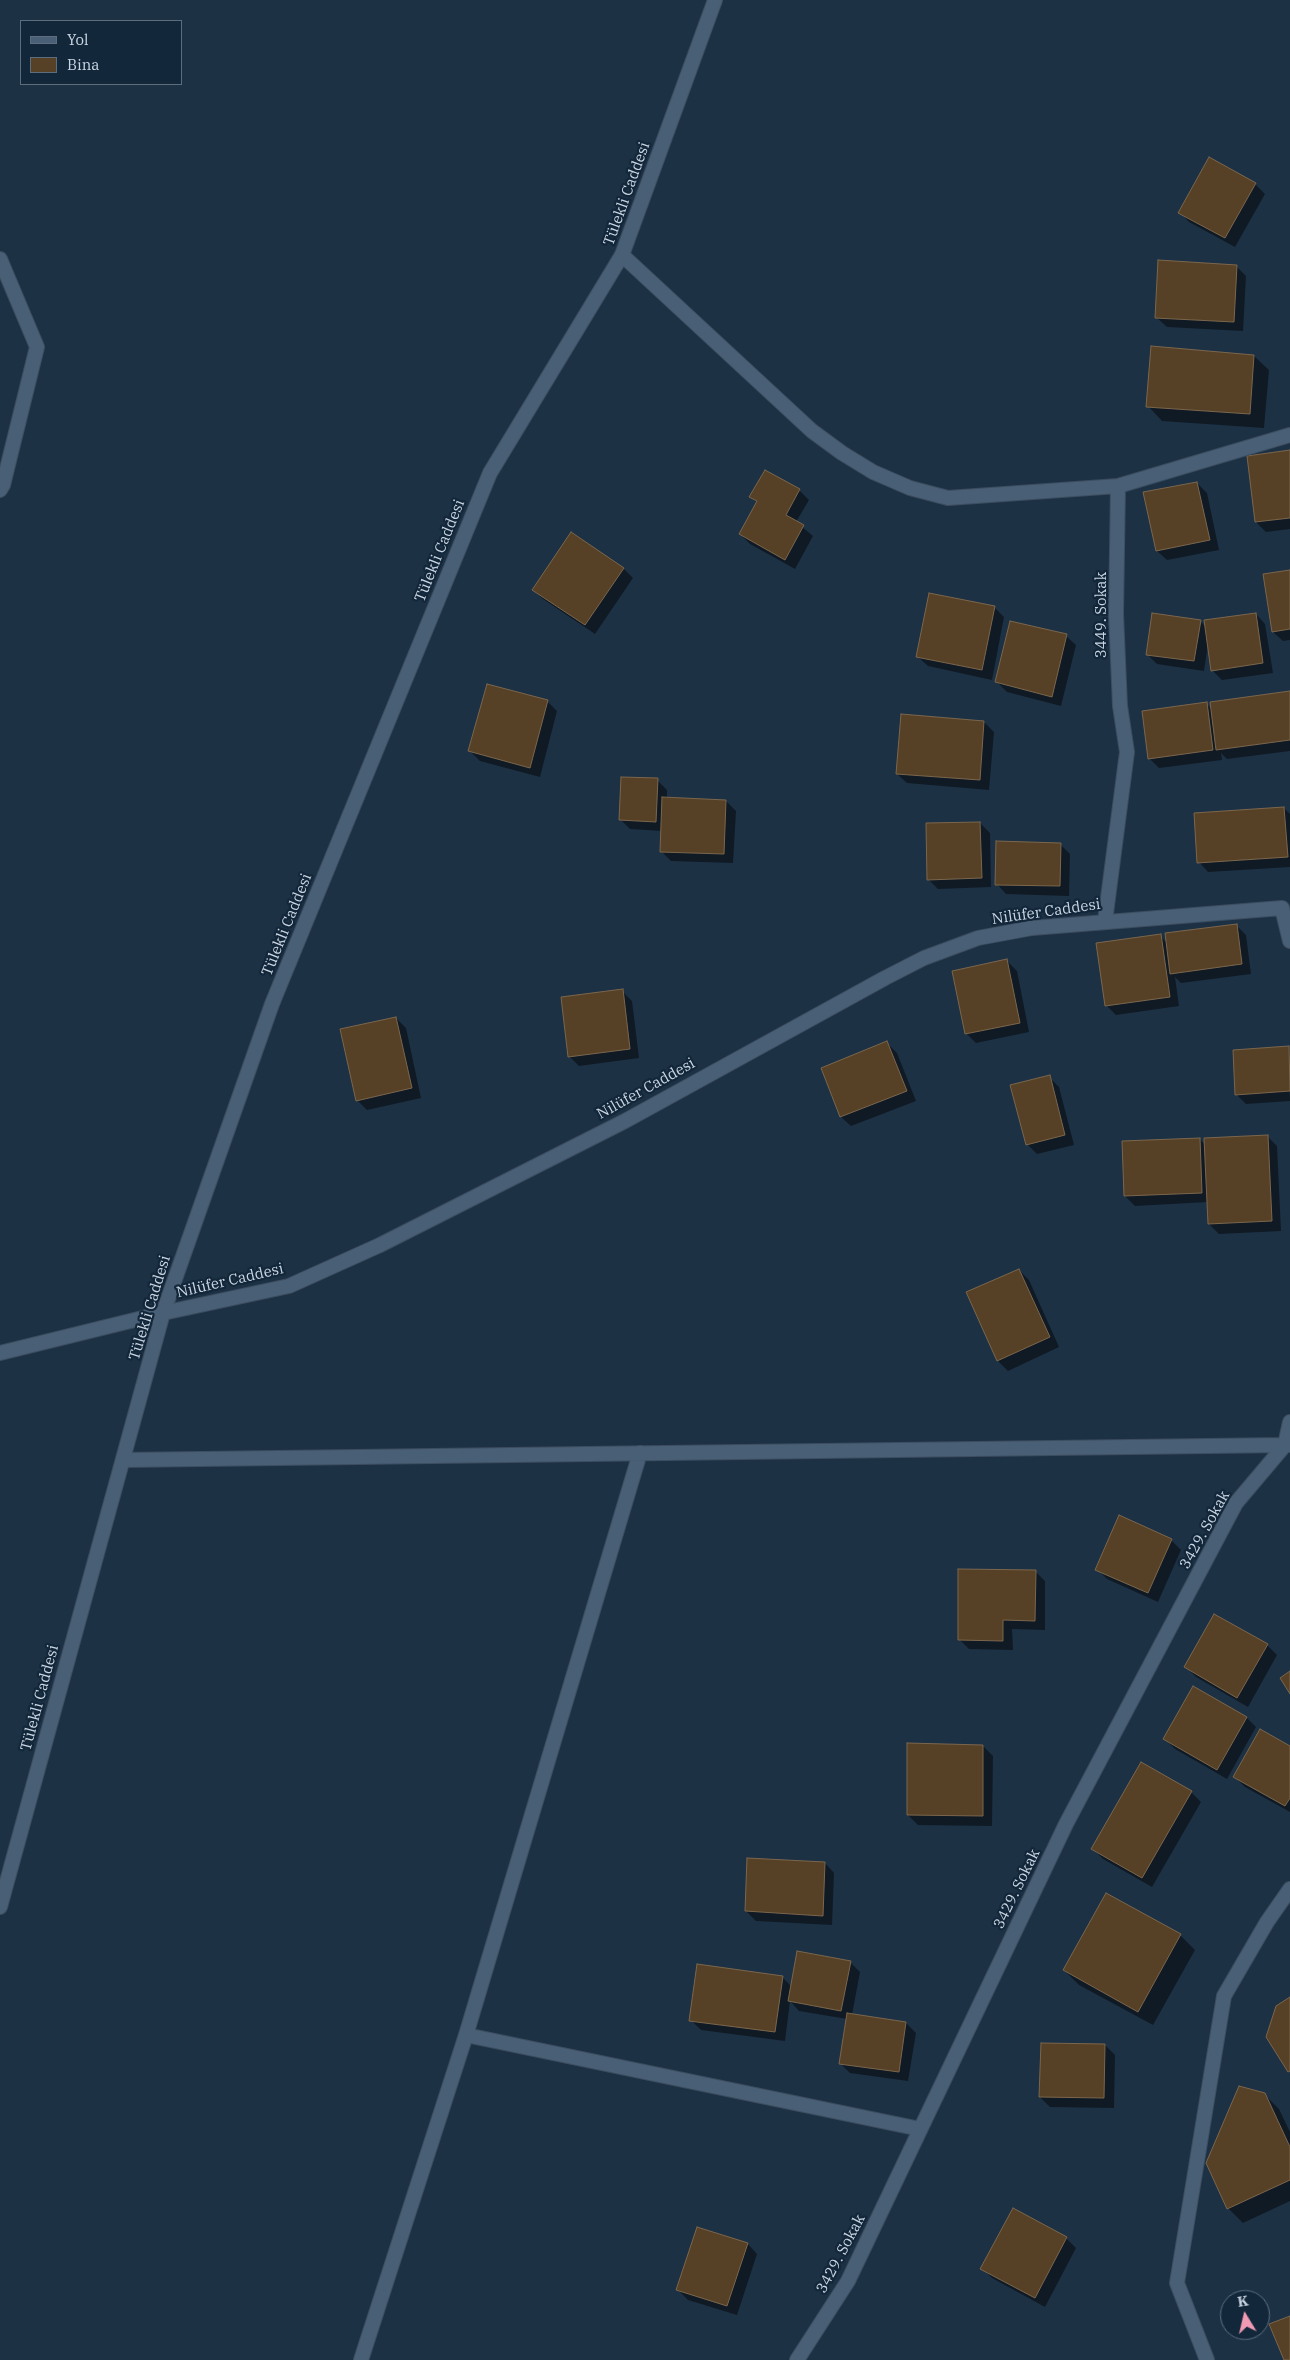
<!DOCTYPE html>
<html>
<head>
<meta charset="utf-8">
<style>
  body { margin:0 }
  #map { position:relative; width:1290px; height:2360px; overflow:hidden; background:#1d3145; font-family:"IBM Plex Serif",serif }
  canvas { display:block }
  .legend { position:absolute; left:20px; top:20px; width:162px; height:65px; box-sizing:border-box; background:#13273b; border:1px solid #5c6d7e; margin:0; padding:6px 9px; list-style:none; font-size:15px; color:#cad6e3 }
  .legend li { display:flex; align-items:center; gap:10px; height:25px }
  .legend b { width:25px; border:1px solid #5c6d7e }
  .north { position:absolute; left:1220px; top:2290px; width:50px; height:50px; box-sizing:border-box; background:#13273b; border:1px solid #5c6d7e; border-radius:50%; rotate:351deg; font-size:14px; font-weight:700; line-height:20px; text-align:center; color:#cad6e3 }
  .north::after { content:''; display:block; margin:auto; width:18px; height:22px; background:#f09ab4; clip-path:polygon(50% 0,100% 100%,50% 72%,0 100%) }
</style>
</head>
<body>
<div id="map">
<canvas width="1290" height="2360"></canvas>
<ul class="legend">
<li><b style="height:6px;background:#495f76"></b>Yol</li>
<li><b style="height:14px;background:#574126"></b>Bina</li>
</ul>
<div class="north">K</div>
</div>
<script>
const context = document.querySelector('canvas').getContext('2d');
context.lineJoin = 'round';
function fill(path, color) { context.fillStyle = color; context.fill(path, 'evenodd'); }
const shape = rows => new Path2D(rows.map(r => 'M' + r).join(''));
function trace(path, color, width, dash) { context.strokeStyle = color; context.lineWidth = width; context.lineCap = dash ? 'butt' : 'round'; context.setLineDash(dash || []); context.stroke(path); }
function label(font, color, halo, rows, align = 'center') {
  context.font = font + ' "IBM Plex Serif",serif'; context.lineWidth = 4.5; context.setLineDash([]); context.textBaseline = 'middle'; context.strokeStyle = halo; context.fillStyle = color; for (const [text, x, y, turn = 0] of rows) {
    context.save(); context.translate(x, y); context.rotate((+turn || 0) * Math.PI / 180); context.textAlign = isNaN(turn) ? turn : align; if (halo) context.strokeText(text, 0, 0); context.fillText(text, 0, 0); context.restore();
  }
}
fill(shape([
  [1255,184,1265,194,1235,247,1189,222,1180,212],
  [1236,266,1246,276,1243,331,1167,327,1157,318],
  [1254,356,1269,370,1264,428,1162,421,1148,406],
  [1290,452,1290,529,1266,532,1256,522],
  [1197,483,1207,493,1219,550,1167,560,1157,551],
  [799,490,809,500,796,522,813,536,795,569,750,544,740,534,758,503,751,497],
  [623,568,633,578,595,634,543,599,533,590],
  [1290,571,1290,640,1283,641,1273,632],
  [994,607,1004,617,992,680,928,666,918,657],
  [1256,614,1265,624,1273,673,1222,680,1212,670,1208,644,1204,671,1157,664,1147,654,1200,621,1206,627],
  [1066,636,1076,645,1061,706,1007,692,997,682],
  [1290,693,1290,751,1227,759,1221,753,1222,760,1159,768,1149,758,1206,703,1212,710],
  [547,701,557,711,540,777,480,761,470,751],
  [984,722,994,732,989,790,907,783,897,774],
  [657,780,667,790,667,799,726,801,736,811,733,863,671,861,661,851,662,831,630,829,620,819],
  [1284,808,1290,814,1290,867,1208,872,1199,862],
  [980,823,990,833,991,887,938,889,928,879],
  [1060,844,1070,854,1069,896,1006,894,997,884],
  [1236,925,1246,935,1251,974,1181,983,1175,977,1179,1006,1116,1015,1106,1005,1160,936,1167,943],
  [1007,961,1017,971,1029,1032,976,1043,966,1033],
  [622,991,632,1001,639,1058,579,1066,569,1056],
  [396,1018,406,1028,421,1098,367,1110,357,1100],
  [887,1043,897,1053,916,1101,851,1126,841,1117,822,1069],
  [1288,1047,1290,1101,1246,1104,1236,1094],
  [1049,1077,1059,1087,1074,1145,1037,1154,1027,1144],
  [1267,1136,1277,1146,1281,1231,1219,1234,1209,1224,1208,1202,1135,1206,1125,1196,1200,1139,1205,1145],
  [1019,1270,1029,1280,1059,1347,1008,1371,998,1361,968,1292],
  [1171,1540,1181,1550,1158,1602,1107,1579,1097,1569],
  [1035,1571,1045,1581,1045,1630,1012,1629,1013,1650,969,1649,959,1639],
  [1215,1615,1267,1645,1277,1655,1248,1707,1196,1677,1186,1667],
  [1247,1718,1256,1727,1227,1779,1175,1749,1165,1739],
  [983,1746,993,1756,992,1826,918,1825,908,1815],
  [1290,1747,1290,1812,1245,1787,1235,1777],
  [1191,1792,1201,1802,1152,1887,1103,1859,1093,1849],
  [825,1863,834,1873,832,1925,756,1921,746,1911],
  [1106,1895,1180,1935,1195,1950,1153,2025,1079,1985,1064,1970],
  [850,1962,860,1972,852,2015,906,2023,916,2033,908,2081,850,2073,840,2063,847,2019,799,2011,790,2001,785,2041,701,2030,691,2020,782,1977,792,1987],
  [1105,2045,1115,2055,1114,2108,1050,2107,1040,2097],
  [1264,2094,1279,2109,1290,2132,1290,2201,1243,2223,1228,2208],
  [1066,2238,1076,2248,1045,2307,992,2278,982,2268],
  [748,2244,757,2254,737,2315,688,2300,678,2290]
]), '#0007');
const building = shape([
  [1209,157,1256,183,1225,238,1178,213,1209,157],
  [1158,260,1237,265,1234,322,1155,318,1158,260],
  [1151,346,1254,355,1250,414,1146,407,1151,346],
  [1290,450,1290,518,1255,522,1247,456,1290,450],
  [765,470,800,489,786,515,804,525,785,560,739,534,757,501,749,497,765,470],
  [1197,482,1210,540,1156,551,1143,492,1197,482],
  [571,532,624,568,585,625,532,590,571,532],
  [1290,570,1290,629,1272,632,1263,574,1290,570],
  [929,593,995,606,982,670,916,657,929,593],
  [1152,613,1201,620,1194,661,1146,655,1152,613],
  [1256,613,1263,663,1211,671,1204,620,1256,613],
  [1010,621,1067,634,1052,697,995,682,1010,621],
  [487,684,548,700,530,768,468,751,487,684],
  [1290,691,1290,740,1216,750,1210,702,1290,691],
  [1207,702,1213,750,1148,759,1142,711,1207,702],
  [901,714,984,721,980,780,896,774,901,714],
  [621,777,658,778,656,822,619,820,621,777],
  [662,797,726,800,724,854,660,852,662,797],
  [1284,807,1288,857,1197,863,1194,813,1284,807],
  [980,822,982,878,927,880,926,823,980,822],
  [996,841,1061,843,1060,886,995,885,996,841],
  [1237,924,1242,964,1170,974,1165,933,1237,924],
  [1161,934,1170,997,1105,1006,1096,943,1161,934],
  [1007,959,1020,1023,965,1034,952,971,1007,959],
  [623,989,630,1049,568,1057,561,997,623,989],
  [396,1017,412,1088,356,1101,340,1029,396,1017],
  [887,1041,907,1091,840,1117,821,1068,887,1041],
  [1289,1046,1290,1091,1235,1095,1233,1050,1289,1046],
  [1050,1075,1065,1135,1026,1145,1010,1085,1050,1075],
  [1268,1135,1272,1221,1208,1224,1204,1138,1268,1135],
  [1200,1138,1202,1193,1124,1196,1122,1141,1200,1138],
  [1019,1269,1050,1337,997,1361,966,1292,1019,1269],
  [1119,1515,1172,1539,1148,1593,1095,1570,1119,1515],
  [958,1569,1036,1570,1035,1621,1003,1620,1003,1641,958,1640,958,1569],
  [1214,1614,1268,1644,1237,1698,1184,1667,1214,1614],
  [1290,1671,1290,1694,1280,1678,1290,1671],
  [1193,1686,1247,1717,1217,1770,1163,1739,1193,1686],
  [1260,1729,1290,1746,1290,1798,1285,1806,1233,1777,1260,1729],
  [907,1743,983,1745,983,1816,907,1815,907,1743],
  [1141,1762,1192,1791,1142,1878,1091,1849,1141,1762],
  [747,1858,825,1862,823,1916,745,1911,747,1858],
  [1106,1893,1181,1934,1138,2012,1063,1970,1106,1893],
  [797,1951,851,1961,841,2011,788,2001,797,1951],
  [697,1964,783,1976,775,2032,689,2021,697,1964],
  [1290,1997,1290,2071,1288,2072,1266,2037,1276,2006,1290,1997],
  [847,2013,906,2022,899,2072,839,2064,847,2013],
  [1041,2043,1105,2044,1104,2098,1039,2097,1041,2043],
  [1239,2086,1265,2093,1290,2147,1290,2180,1227,2209,1206,2163,1239,2086],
  [1013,2208,1067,2237,1035,2298,980,2269,1013,2208],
  [697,2227,748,2243,727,2306,676,2290,697,2227],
  [1290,2316,1290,2360,1284,2360,1269,2324,1290,2316]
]);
fill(building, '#574126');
trace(building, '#7b664d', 1);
const minor = shape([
  [622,255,812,431,842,453,873,472,910,488,948,498,1118,486,1290,435],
  [0,259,37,347,3,485,0,490],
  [1105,921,1127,752,1120,706,1116,614,1118,486],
  [123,1460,1285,1445],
  [466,2035,920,2129],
  [361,2360,466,2035,640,1453],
  [797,2360,848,2281,1066,1824,1236,1503,1285,1445],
  [1207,2360,1177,2283,1224,1996,1267,1922,1290,1889]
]);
const tertiary = shape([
  [0,1353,163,1313,289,1286,380,1245,625,1121,885,978,924,958,978,938,1032,928,1282,908,1290,941],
  [1290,1422,1285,1445,1290,1445],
  [0,1907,163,1313,272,1004,490,473,622,255,715,0]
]);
trace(minor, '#3c4d5f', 16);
trace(tertiary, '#3c4d5f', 16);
trace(minor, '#495f76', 14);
trace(tertiary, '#495f76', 14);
label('15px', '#cad6e3', '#13273b', [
  ["Tülekli Caddesi",627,194,-70],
  ["Tülekli Caddesi",440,551,-68],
  ["3449. Sokak",1102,615,-90],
  ["Nilüfer Caddesi",1046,912,-8],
  ["Tülekli Caddesi",287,925,-68],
  ["Nilüfer Caddesi",646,1089,-29],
  ["Nilüfer Caddesi",230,1281,-13],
  ["Tülekli Caddesi",150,1308,-73],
  ["3429. Sokak",1205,1530,-61],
  ["Tülekli Caddesi",40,1698,-75],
  ["3429. Sokak",1017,1889,-64],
  ["3429. Sokak",841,2254,-62]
]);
</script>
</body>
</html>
